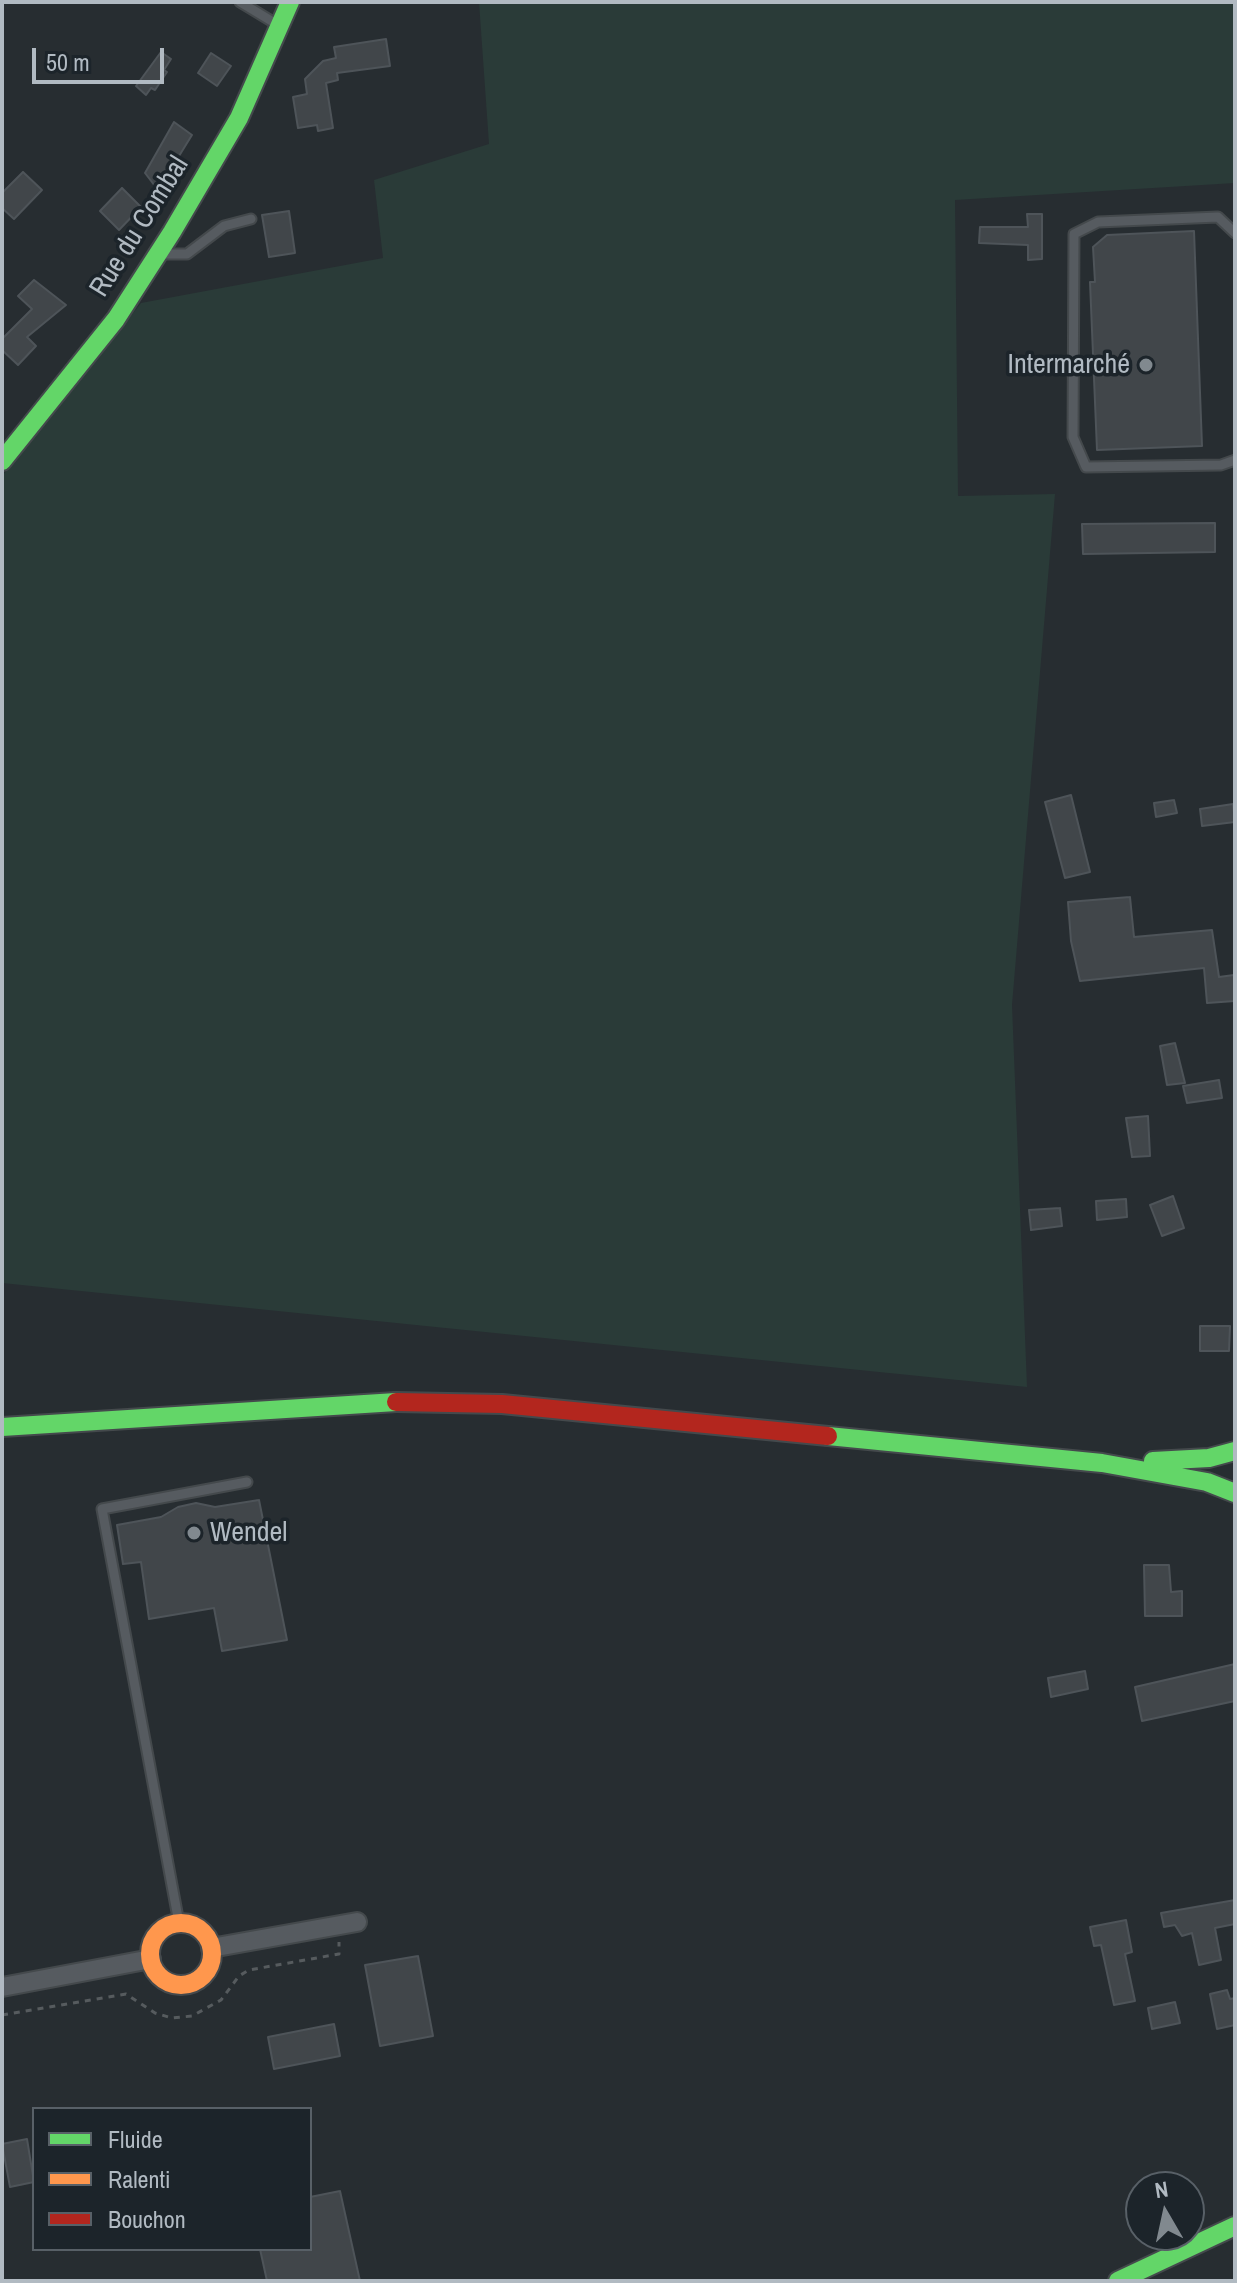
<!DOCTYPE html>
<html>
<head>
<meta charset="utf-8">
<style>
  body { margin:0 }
  #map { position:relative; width:1237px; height:2283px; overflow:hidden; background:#272d31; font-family:"Archivo Narrow",sans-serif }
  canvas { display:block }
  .frame { position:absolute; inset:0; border:4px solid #b1bac2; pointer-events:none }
  .legend { position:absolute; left:32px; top:2107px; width:280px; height:144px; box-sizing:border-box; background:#1c242a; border:2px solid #586067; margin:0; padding:10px 14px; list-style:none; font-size:24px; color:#b1bac2 }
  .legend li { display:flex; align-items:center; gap:16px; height:40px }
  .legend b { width:40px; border:2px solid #586067 }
  .north { position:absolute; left:1125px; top:2171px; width:80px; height:80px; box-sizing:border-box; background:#1c242a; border:2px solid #586067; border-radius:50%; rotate:351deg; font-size:22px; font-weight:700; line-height:32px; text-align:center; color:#b1bac2 }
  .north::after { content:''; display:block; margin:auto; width:28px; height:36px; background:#81898f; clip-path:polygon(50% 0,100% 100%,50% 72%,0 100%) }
  .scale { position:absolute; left:32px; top:48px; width:132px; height:36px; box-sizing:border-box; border:4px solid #b1bac2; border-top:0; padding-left:10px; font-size:24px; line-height:28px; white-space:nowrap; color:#b1bac2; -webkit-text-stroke:6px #1c242a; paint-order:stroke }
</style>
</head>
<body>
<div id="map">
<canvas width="1237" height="2283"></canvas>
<div class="frame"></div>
<ul class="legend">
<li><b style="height:10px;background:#63d668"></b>Fluide</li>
<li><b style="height:10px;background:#ff974d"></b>Ralenti</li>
<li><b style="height:10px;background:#b3261e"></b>Bouchon</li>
</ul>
<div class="north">N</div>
<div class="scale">50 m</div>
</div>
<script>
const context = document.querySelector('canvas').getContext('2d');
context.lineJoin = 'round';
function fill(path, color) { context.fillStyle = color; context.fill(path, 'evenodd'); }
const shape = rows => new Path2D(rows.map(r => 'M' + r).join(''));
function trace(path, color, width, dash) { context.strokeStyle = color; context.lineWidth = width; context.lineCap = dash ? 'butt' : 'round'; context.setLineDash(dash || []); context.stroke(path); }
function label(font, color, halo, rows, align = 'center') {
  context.font = font + ' "Archivo Narrow",sans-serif'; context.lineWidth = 7; context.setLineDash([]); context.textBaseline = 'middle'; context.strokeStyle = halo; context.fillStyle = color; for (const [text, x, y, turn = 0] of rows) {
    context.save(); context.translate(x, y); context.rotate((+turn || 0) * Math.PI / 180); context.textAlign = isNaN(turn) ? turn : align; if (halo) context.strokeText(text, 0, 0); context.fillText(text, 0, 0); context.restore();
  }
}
fill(shape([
  [479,2,1235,2,1235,183,955,200,958,496,1055,494,1012,1005,1027,1387,2,1283,2,476,141,303,383,258,374,180,489,144]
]), '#2a3b38');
const building = shape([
  [386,39,390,66,337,73,338,80,326,83,333,128,318,131,317,125,298,128,293,97,307,94,305,79,323,61,336,58,334,47,386,39],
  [161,52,171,59,164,70,167,72,155,90,151,88,146,95,136,86,161,52],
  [211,53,231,66,217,86,198,73,211,53],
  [174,122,192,135,158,190,145,173,174,122],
  [23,172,42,190,14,219,2,208,2,193,23,172],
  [122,188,141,207,119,230,100,211,122,188],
  [289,211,295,253,269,257,262,215,289,211],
  [1027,214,1042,214,1042,259,1028,260,1028,245,979,243,980,227,1028,227,1027,214],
  [1194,231,1202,446,1097,450,1090,282,1095,282,1093,247,1107,235,1194,231],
  [34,280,66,305,27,337,36,346,18,365,2,350,2,339,32,309,18,296,34,280],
  [1215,523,1215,552,1083,554,1082,524,1215,523],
  [1071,795,1090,872,1065,878,1045,802,1071,795],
  [1174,800,1177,813,1156,817,1154,803,1174,800],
  [1233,804,1235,822,1202,826,1200,809,1233,804],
  [1130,897,1134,937,1212,930,1219,977,1234,975,1235,1001,1207,1003,1204,968,1080,981,1071,941,1068,902,1130,897],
  [1175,1043,1185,1083,1167,1085,1160,1046,1175,1043],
  [1219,1080,1222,1098,1187,1103,1183,1086,1219,1080],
  [1148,1116,1150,1156,1132,1157,1126,1118,1148,1116],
  [1173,1196,1184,1228,1162,1236,1150,1205,1173,1196],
  [1126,1199,1127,1217,1097,1220,1096,1201,1126,1199],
  [1060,1208,1062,1226,1031,1230,1029,1210,1060,1208],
  [1200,1326,1230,1326,1229,1351,1200,1351,1200,1326],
  [259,1500,287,1640,222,1651,214,1608,149,1619,141,1562,123,1564,117,1525,161,1517,178,1507,196,1503,215,1507,259,1500],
  [1144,1565,1169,1565,1171,1592,1182,1591,1182,1616,1145,1616,1144,1565],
  [1235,1664,1235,1701,1142,1721,1135,1687,1235,1664],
  [1085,1671,1088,1689,1051,1697,1048,1678,1085,1671],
  [1235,1900,1235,1924,1215,1928,1221,1960,1199,1965,1192,1933,1182,1936,1175,1925,1164,1927,1161,1913,1235,1900],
  [1126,1920,1132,1952,1125,1954,1135,2001,1114,2005,1101,1945,1094,1946,1090,1927,1126,1920],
  [418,1956,433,2036,380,2046,365,1965,418,1956],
  [1227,1990,1230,1999,1235,1998,1235,2025,1217,2029,1210,1994,1227,1990],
  [1175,2002,1180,2023,1152,2029,1148,2008,1175,2002],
  [334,2024,340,2056,274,2069,268,2037,334,2024],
  [27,2139,34,2182,10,2187,2,2144,27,2139],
  [340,2191,360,2281,267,2281,260,2249,310,2249,310,2197,340,2191]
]);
fill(building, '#41464a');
trace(building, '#4e5459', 2);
const lane = shape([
  [240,2,278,25],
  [1235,233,1218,217,1098,222,1074,234,1073,437,1086,467,1221,465,1235,460],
  [162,254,187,254,224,226,251,219],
  [179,1923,102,1509,247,1482]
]);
const street = shape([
  [211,1948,357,1922],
  [2,1987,151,1959]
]);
const fast = shape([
  [2,461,116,319,172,232,239,118,290,2],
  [2,1427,396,1402],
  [828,1436,1102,1463,1207,1482,1235,1493],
  [1153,1461,1209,1458,1235,1451],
  [1118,2281,1235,2226]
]);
const slow = shape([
  '150 1954a31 31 0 1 1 62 0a31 31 0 1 1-62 0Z'
]);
const jam = shape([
  [396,1402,502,1404,828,1436]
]);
trace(lane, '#44494c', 13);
trace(street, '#44494c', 22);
trace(fast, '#44494c', 22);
trace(slow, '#44494c', 22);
trace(jam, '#44494c', 22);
trace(shape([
  [2,2015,126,1994,155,2013,172,2018,192,2016,221,2000,239,1976,249,1970,339,1954,339,1942]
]), '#565b5e', 3, [6, 6]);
trace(lane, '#565b60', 9);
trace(street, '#565b60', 18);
trace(fast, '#63d668', 18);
trace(slow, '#ff974d', 18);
trace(jam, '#b3261e', 18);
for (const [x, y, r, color] of [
  [1146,365,8,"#81898f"],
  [194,1533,8,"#81898f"]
]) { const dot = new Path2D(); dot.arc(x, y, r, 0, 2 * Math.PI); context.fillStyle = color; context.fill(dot); trace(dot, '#1c242a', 3); }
label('28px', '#b1bac2', '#1c242a', [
  ["Rue du Combal",140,227,-58]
]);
label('28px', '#b1bac2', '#1c242a', [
  ["Intermarché",1130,365],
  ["Wendel",210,1533,"left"]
], 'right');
</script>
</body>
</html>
